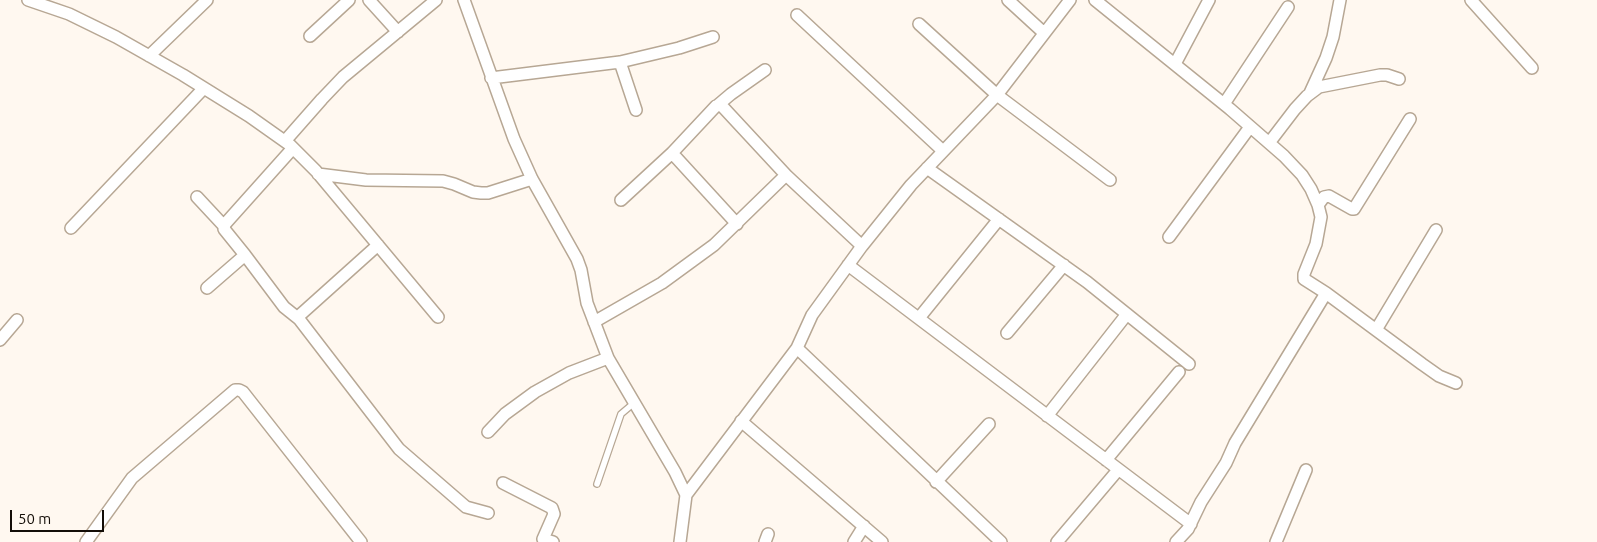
<!DOCTYPE html>
<html>
<head>
<meta charset="utf-8">
<style>
  body { margin:0 }
  #map { position:relative; width:1597px; height:542px; overflow:hidden; background:#fff8f0; font-family:Ubuntu,sans-serif }
  canvas { display:block }
  .scale { position:absolute; left:10px; top:510px; width:94px; height:22px; box-sizing:border-box; border:2px solid #130d07; border-top:0; padding-left:6px; font-size:15px; line-height:18px; white-space:nowrap; color:#130d07; -webkit-text-stroke:4px #fff8f0; paint-order:stroke }
</style>
</head>
<body>
<div id="map">
<canvas width="1597" height="542"></canvas>
<div class="scale">50 m</div>
</div>
<script>
const context = document.querySelector('canvas').getContext('2d');
context.lineJoin = 'round';
const shape = rows => new Path2D(rows.map(r => 'M' + r).join(''));
function trace(path, color, width, dash) { context.strokeStyle = color; context.lineWidth = width; context.lineCap = dash ? 'butt' : 'round'; context.setLineDash(dash || []); context.stroke(path); }
const service = shape([
  [597,484,621,414,634,403]
]);
const minor = shape([
  [28,0,69,14,116,37,183,75,249,116,290,145,316,171,438,317],
  [369,0,398,32],
  [464,0,514,139,532,179,577,259,581,270,587,303,608,358,675,472,686,495],
  [1008,0,1044,33],
  [1095,0,1230,109,1284,156,1302,175,1311,189,1318,205,1321,217,1316,244,1304,274,1304,279,1326,293,1422,364,1439,376,1456,383],
  [1471,0,1532,68],
  [797,15,943,151],
  [919,24,997,95,1110,180],
  [310,36,349,0],
  [149,56,207,0],
  [620,62,636,110],
  [1175,64,1209,0],
  [491,78,620,62,679,48,713,37],
  [1310,93,1326,58,1333,37,1340,0],
  [1224,104,1288,7],
  [718,105,731,94,765,70],
  [285,141,322,99,343,77,436,0],
  [1269,143,1295,109,1307,96,1319,87,1380,75,1387,75,1399,79],
  [672,153,737,224],
  [927,168,1087,282,1189,364],
  [318,174,366,180,443,181,454,184,473,192,481,193,488,193,532,179],
  [197,197,224,226],
  [621,200,672,153,716,106,721,105,786,175,862,246],
  [1318,205,1324,197,1329,196,1352,209,1354,209,1410,119],
  [71,228,204,88],
  [1169,237,1250,127],
  [378,245,300,315,299,319,399,449,466,507,488,513],
  [245,255,284,307,299,319],
  [848,265,1191,524],
  [207,288,245,255,224,229,225,224,293,148],
  [919,318,999,219],
  [594,322,662,283,714,245,786,175],
  [1376,330,1436,230],
  [1007,333,1064,265],
  [0,340,17,320],
  [797,348,1001,542],
  [1047,416,1127,314],
  [741,421,882,542],
  [488,432,505,414,535,392,569,373,608,358],
  [1106,460,1179,372],
  [936,482,989,424],
  [503,483,552,508,554,514,543,539,553,542],
  [86,542,132,478,235,390,239,390,243,392,361,542],
  [680,542,686,495,797,348,812,315,862,246,911,185,997,95,1070,0],
  [765,542,768,534],
  [854,542,864,526],
  [1057,542,1118,470],
  [1176,542,1188,529,1201,502,1226,463,1235,443,1326,293],
  [1276,542,1306,470]
]);
trace(service, '#b7a794', 8);
trace(minor, '#b7a794', 14);
trace(service, '#fff', 5.5);
trace(minor, '#fff', 11);
</script>
</body>
</html>
